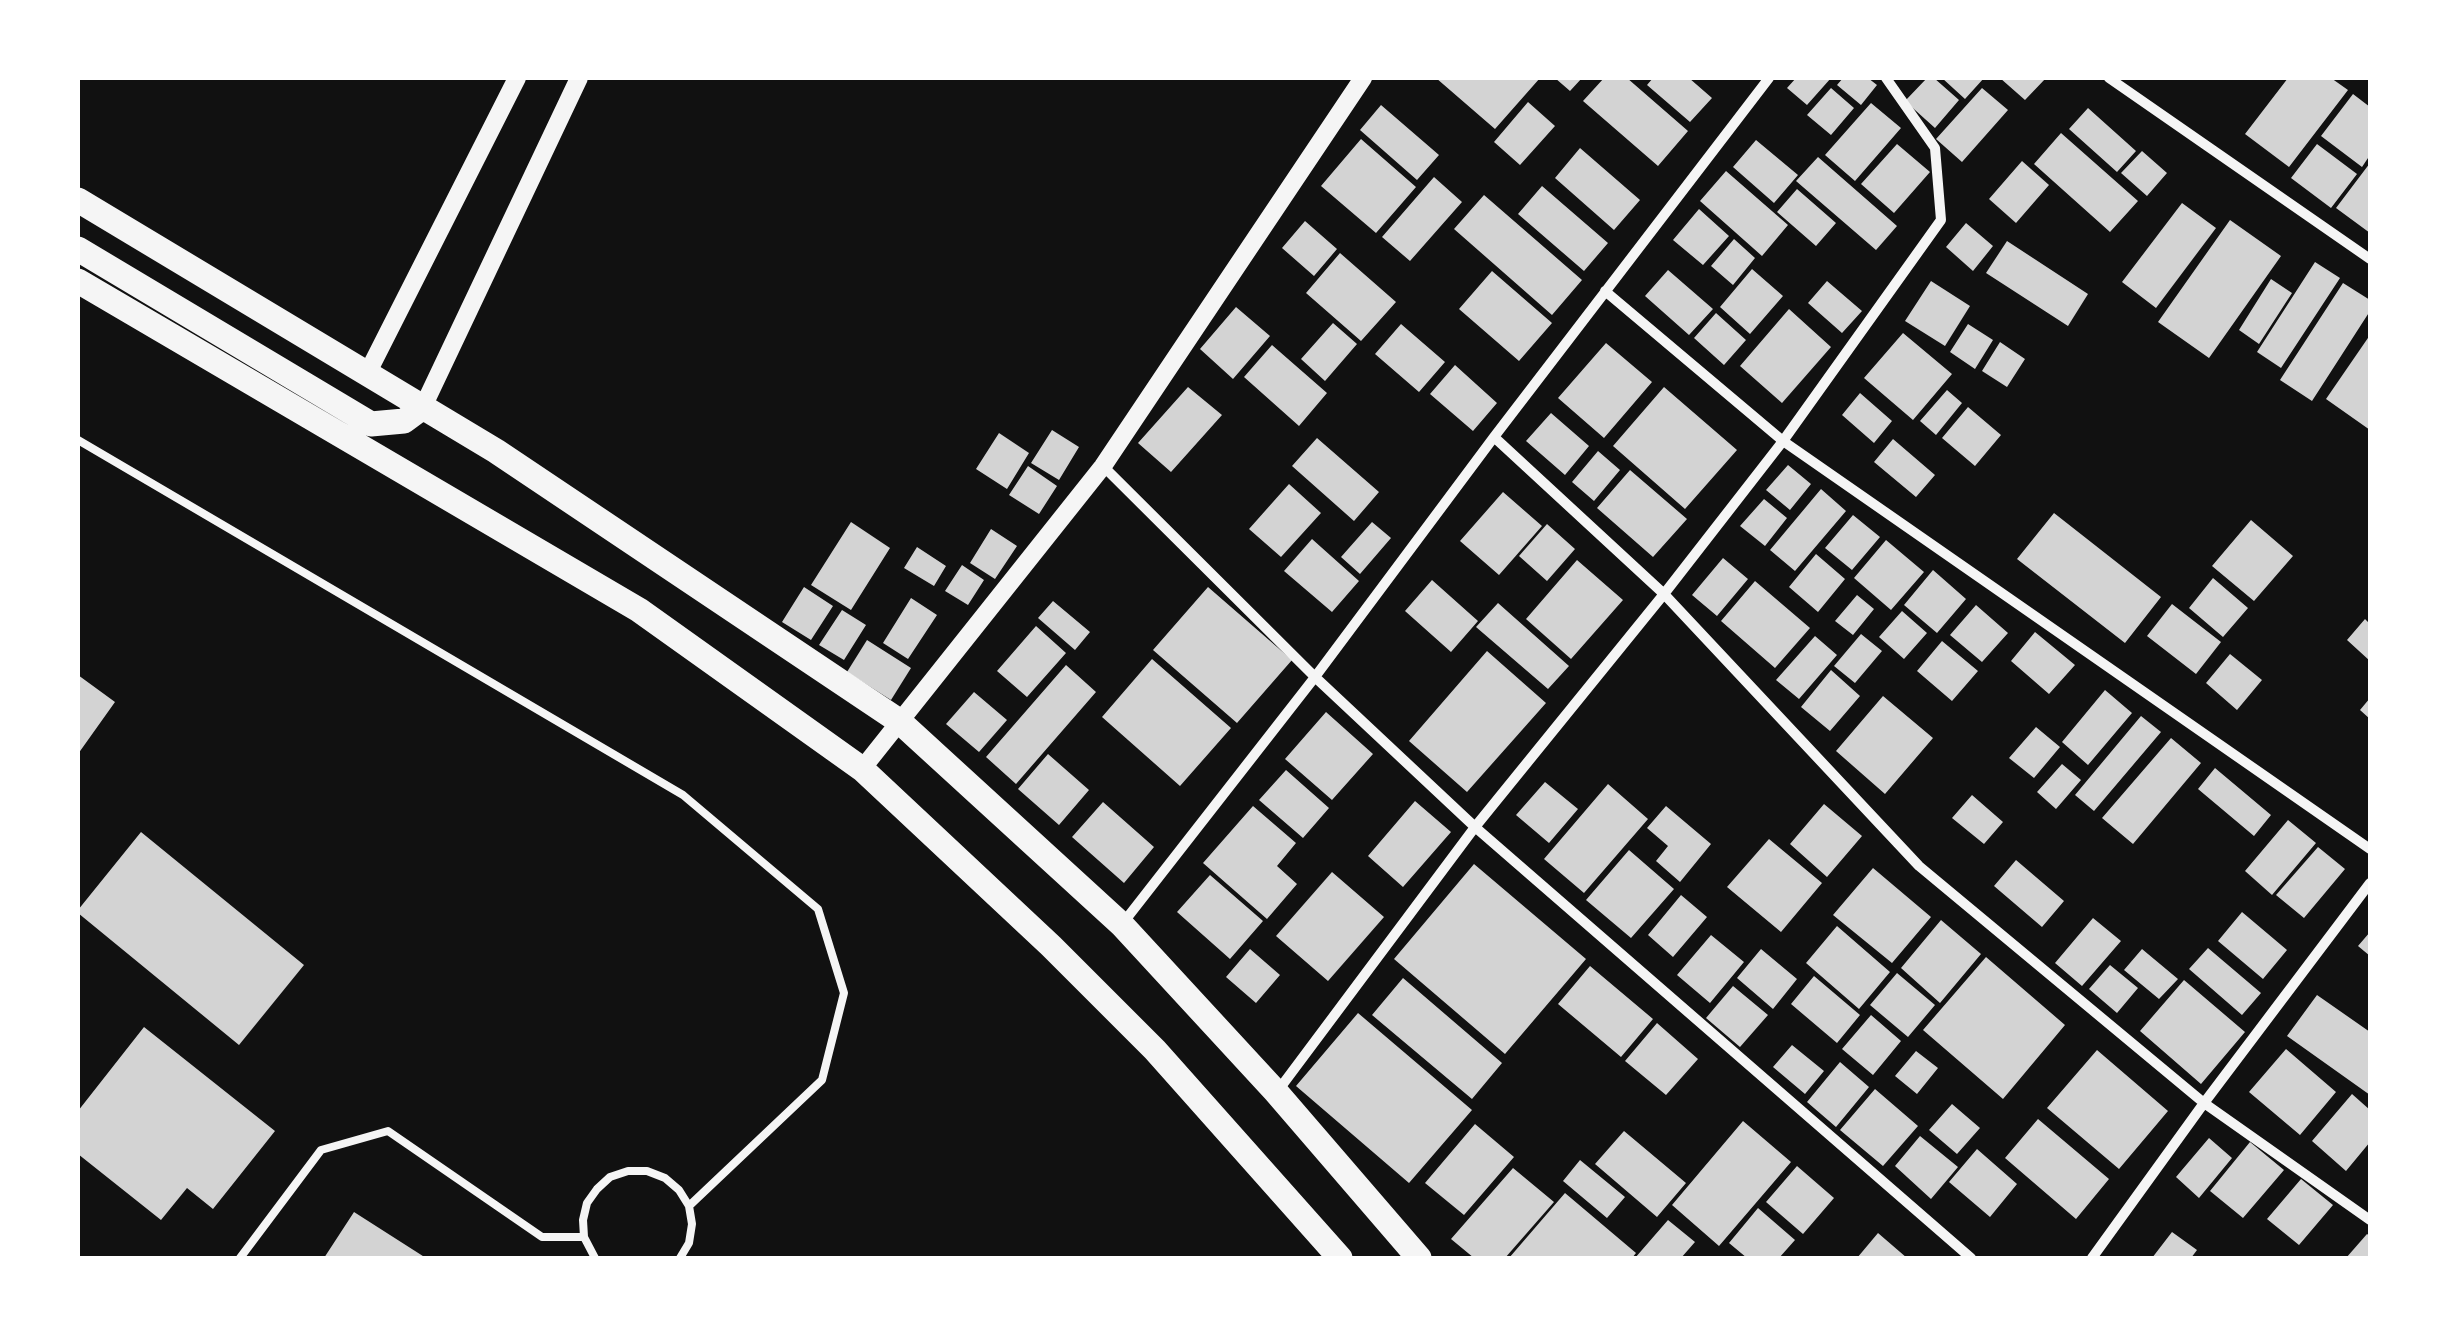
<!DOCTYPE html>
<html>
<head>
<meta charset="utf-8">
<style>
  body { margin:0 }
  #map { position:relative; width:2448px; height:1336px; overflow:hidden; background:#111; font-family:Lato,sans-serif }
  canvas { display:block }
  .frame { position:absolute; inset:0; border:80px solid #fff; pointer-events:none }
</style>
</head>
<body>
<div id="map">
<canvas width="2448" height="1336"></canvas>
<div class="frame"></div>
</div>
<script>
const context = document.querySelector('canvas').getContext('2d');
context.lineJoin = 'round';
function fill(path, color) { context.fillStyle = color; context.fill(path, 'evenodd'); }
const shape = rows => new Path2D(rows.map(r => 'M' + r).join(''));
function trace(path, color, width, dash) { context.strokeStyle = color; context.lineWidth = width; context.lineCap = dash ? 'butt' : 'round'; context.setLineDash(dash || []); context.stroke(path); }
fill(shape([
  [1436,78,1540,78,1495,129],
  [1555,78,1582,78,1570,91],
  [1604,78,1627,78,1688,131,1658,166,1583,101],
  [1653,78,1689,78,1712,98,1690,122,1647,85],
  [1796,78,1831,78,1807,105,1787,88],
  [1843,78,1868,78,1877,85,1861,105,1837,85],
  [1927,78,1934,78,1959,100,1935,128,1905,101],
  [1942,78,1984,78,1965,99],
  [2000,78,2046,78,2025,100],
  [2288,78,2331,78,2348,90,2289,167,2245,134],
  [1831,88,1854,108,1831,135,1807,115],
  [1982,88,2008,110,1962,162,1936,139],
  [2353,94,2370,107,2370,155,2362,167,2321,136],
  [1528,102,1555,126,1520,165,1494,142],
  [1871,103,1901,128,1855,181,1825,155],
  [1381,105,1439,155,1417,180,1360,130],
  [2088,108,2136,151,2117,172,2069,129],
  [2061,133,2138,201,2110,232,2034,164],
  [1361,139,1416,187,1376,233,1321,186],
  [1756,140,1798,175,1774,203,1733,167],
  [1897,144,1930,172,1894,213,1861,184],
  [2317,144,2357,174,2331,208,2291,178],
  [1580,148,1640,200,1614,230,1555,178],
  [2142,151,2167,173,2147,196,2121,173],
  [1818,157,1897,226,1876,250,1796,181],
  [2022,161,2049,185,2016,223,1989,199],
  [2370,163,2370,233,2336,208],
  [1726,171,1788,225,1762,256,1700,201],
  [1434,177,1462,202,1410,261,1382,237],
  [1542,186,1608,243,1584,271,1518,214],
  [1797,189,1836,223,1816,246,1777,212],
  [1484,195,1582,280,1552,315,1454,229],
  [2182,203,2216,228,2156,308,2122,282],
  [1699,209,1729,236,1703,265,1673,240],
  [2230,220,2281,256,2209,358,2158,322],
  [1305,221,1337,249,1314,276,1282,248],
  [1966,223,1993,246,1973,271,1946,247],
  [1734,239,1755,258,1733,285,1711,266],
  [2007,241,2088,294,2068,326,1986,273],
  [1340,253,1396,302,1361,341,1306,293],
  [2315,262,2340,278,2281,368,2257,352],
  [1752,269,1783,296,1750,334,1720,307],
  [1668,270,1713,309,1689,335,1645,296],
  [1492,271,1552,323,1519,361,1459,309],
  [2271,279,2292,293,2259,344,2239,330],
  [1827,281,1862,311,1842,333,1808,303],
  [1931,281,1970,306,1945,346,1905,321],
  [2343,283,2370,300,2370,311,2312,401,2280,380],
  [1236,307,1270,336,1233,379,1200,349],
  [1789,309,1831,347,1782,403,1740,366],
  [1716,313,1746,340,1724,365,1694,338],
  [1333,323,1357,344,1325,381,1301,359],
  [1401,324,1445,362,1419,392,1375,354],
  [1968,324,1993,340,1975,369,1950,352],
  [1903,333,1952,374,1913,420,1864,378],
  [2370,335,2370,430,2326,399],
  [2000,342,2025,359,2007,387,1982,371],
  [1606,343,1652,382,1604,438,1558,398],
  [1272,345,1327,393,1299,426,1244,377],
  [1455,365,1497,403,1473,431,1430,394],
  [1188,387,1222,415,1171,472,1138,443],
  [1664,387,1737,450,1685,509,1613,446],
  [1947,390,1962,403,1936,435,1920,421],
  [1860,393,1892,421,1874,443,1842,415],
  [1968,407,2001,435,1975,466,1942,438],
  [1551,413,1589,446,1565,475,1526,441],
  [1052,430,1079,447,1059,480,1031,463],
  [999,433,1029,453,1007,489,976,469],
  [1317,438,1379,492,1354,521,1292,466],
  [1893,439,1935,475,1916,497,1874,462],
  [1598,451,1620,470,1594,501,1572,482],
  [1788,465,1811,484,1790,510,1766,490],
  [1028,466,1057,486,1039,514,1009,495],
  [1630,470,1687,519,1653,557,1597,508],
  [1289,484,1321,513,1281,557,1249,529],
  [1821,489,1846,511,1795,571,1770,550],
  [1503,492,1542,526,1499,575,1460,541],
  [1764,499,1787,518,1765,546,1740,526],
  [2054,513,2161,597,2125,643,2017,559],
  [1853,515,1880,537,1852,570,1825,548],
  [2251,520,2293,556,2254,601,2212,566],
  [851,522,890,548,851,610,811,585],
  [1372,522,1391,538,1360,574,1341,557],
  [1547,524,1575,549,1547,581,1519,556],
  [991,529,1017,546,995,579,970,563],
  [1312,539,1359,581,1332,612,1284,571],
  [1886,540,1924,572,1891,610,1854,578],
  [917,547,946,566,934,586,904,568],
  [1816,554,1845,579,1818,612,1789,587],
  [1723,558,1748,579,1717,616,1692,595],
  [1577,560,1623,600,1571,659,1526,619],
  [962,565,984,580,968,605,945,591],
  [1933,570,1966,599,1937,633,1904,605],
  [2213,578,2248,608,2223,637,2189,608],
  [1432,580,1478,621,1451,652,1405,611],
  [1755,581,1810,628,1775,668,1721,621],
  [804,587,833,606,811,640,782,622],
  [1208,587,1292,660,1237,723,1153,650],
  [1857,595,1874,609,1853,635,1835,621],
  [911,598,937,615,908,659,883,643],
  [1053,601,1090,632,1075,650,1038,618],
  [1498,603,1569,666,1548,689,1476,627],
  [2172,604,2221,642,2196,674,2147,636],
  [1976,605,2008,633,1982,662,1950,635],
  [842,610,866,625,844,660,819,645],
  [1902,611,1927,633,1904,659,1879,637],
  [2365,619,2370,624,2370,661,2347,640],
  [1036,626,1066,653,1027,697,997,671],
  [2035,632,2075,665,2049,694,2011,661],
  [1861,634,1882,651,1855,683,1834,666],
  [1815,636,1837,655,1799,699,1776,680],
  [867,640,911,668,891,700,847,672],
  [1942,641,1978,671,1952,701,1917,671],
  [1487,651,1546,703,1467,792,1409,741],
  [2230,654,2262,680,2237,710,2206,683],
  [1152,659,1231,728,1180,786,1102,717],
  [1066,665,1096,692,1016,784,986,757],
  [1831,670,1860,696,1830,731,1801,707],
  [78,675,115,702,78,754],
  [2105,690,2132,713,2088,765,2062,742],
  [974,692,1007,720,979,752,946,724],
  [1883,696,1933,738,1885,794,1836,751],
  [2370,698,2370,719,2360,710],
  [1326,712,1373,754,1332,800,1285,759],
  [2141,716,2161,732,2094,811,2075,795],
  [2036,727,2060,747,2034,778,2009,758],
  [2171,738,2201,763,2133,844,2102,818],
  [1048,754,1089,790,1059,825,1018,789],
  [2062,764,2081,780,2056,809,2037,792],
  [2215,768,2271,815,2254,836,2198,789],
  [1286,770,1329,808,1303,838,1259,800],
  [1545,782,1578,809,1549,843,1516,815],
  [1608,784,1648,819,1584,893,1544,859],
  [1972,795,2003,822,1984,844,1952,818],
  [1415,801,1451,832,1403,887,1368,856],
  [1103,802,1154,847,1124,883,1072,837],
  [1824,804,1862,836,1827,877,1790,844],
  [1253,806,1296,843,1277,866,1297,884,1267,919,1203,863],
  [1666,806,1711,844,1680,882,1656,861,1668,846,1647,828],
  [2288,820,2316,843,2272,895,2245,871],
  [141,832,304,965,239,1045,78,913,78,910],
  [1769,839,1822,883,1781,932,1727,887],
  [2318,847,2345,869,2304,918,2276,895],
  [1629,850,1674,889,1631,938,1586,900],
  [2016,860,2064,901,2042,927,1994,886],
  [1474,864,1586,959,1505,1054,1394,959],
  [1873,868,1931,917,1892,963,1833,915],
  [1332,872,1384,917,1328,981,1276,936],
  [1210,875,1263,921,1230,959,1177,912],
  [1681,895,1707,917,1673,957,1648,935],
  [2242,912,2287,950,2263,979,2218,941],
  [2093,918,2121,941,2082,986,2055,963],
  [1941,920,1981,954,1940,1003,1901,968],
  [1837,926,1890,972,1859,1009,1806,963],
  [2370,932,2370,956,2358,946],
  [1711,935,1744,962,1710,1003,1677,975],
  [2208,948,2261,993,2242,1015,2189,969],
  [1250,949,1280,975,1256,1003,1226,977],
  [1761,949,1797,979,1773,1009,1737,978],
  [2142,949,2178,979,2159,999,2124,970],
  [1986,957,2065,1025,2003,1099,1923,1030],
  [2110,965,2138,988,2117,1013,2089,989],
  [1590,966,1653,1019,1621,1057,1558,1004],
  [1897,973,1935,1005,1908,1037,1870,1005],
  [1814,976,1860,1015,1837,1043,1791,1004],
  [1403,978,1502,1063,1472,1099,1372,1015],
  [2184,980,2245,1032,2201,1084,2140,1031],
  [1733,986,1768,1015,1740,1047,1706,1018],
  [2317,995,2370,1032,2370,1095,2287,1036],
  [1358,1013,1472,1110,1409,1183,1296,1086],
  [1871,1015,1901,1041,1873,1075,1842,1049],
  [1657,1023,1698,1059,1666,1095,1625,1061],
  [144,1027,275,1131,213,1209,187,1188,161,1220,78,1154,78,1111],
  [1792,1045,1824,1071,1805,1094,1773,1067],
  [2286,1049,2336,1092,2300,1135,2249,1092],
  [2097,1050,2168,1111,2119,1169,2047,1108],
  [1916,1051,1938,1068,1917,1094,1895,1076],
  [1840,1062,1869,1087,1836,1127,1807,1102],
  [1875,1089,1918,1126,1883,1166,1840,1130],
  [2352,1094,2370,1110,2370,1142,2346,1171,2312,1141],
  [1952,1104,1980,1128,1957,1154,1929,1130],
  [2038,1119,2109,1179,2076,1219,2005,1158],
  [1743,1121,1791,1162,1719,1246,1672,1205],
  [1475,1124,1514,1157,1464,1215,1425,1183],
  [1624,1131,1686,1183,1657,1217,1595,1164],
  [1920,1136,1958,1167,1931,1199,1895,1166],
  [2209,1138,2232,1158,2199,1198,2176,1177],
  [2250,1142,2284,1170,2243,1218,2210,1191],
  [1977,1149,2017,1184,1990,1217,1949,1182],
  [1580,1160,1625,1197,1607,1218,1563,1181],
  [1797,1166,1834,1198,1803,1234,1766,1202],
  [1513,1168,1554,1202,1505,1258,1474,1258,1451,1239],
  [2301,1179,2333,1205,2299,1245,2267,1219],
  [1565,1193,1636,1253,1632,1258,1509,1258],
  [1758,1208,1795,1240,1779,1258,1747,1258,1729,1243],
  [354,1212,426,1258,324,1258],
  [1668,1220,1695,1242,1681,1258,1635,1258],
  [2172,1232,2197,1250,2191,1258,2152,1258],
  [1878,1233,1907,1258,1857,1258],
  [2367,1234,2370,1236,2370,1258,2346,1258]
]), '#d3d3d3');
trace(shape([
  [78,440,683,795,818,909,844,993,822,1080,689,1206],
  [240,1258,321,1150,388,1131,542,1237,584,1237],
  [595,1258,584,1237,583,1220,587,1203,597,1189,610,1177,628,1171,647,1171,665,1178,679,1190,689,1206,692,1224,689,1243,680,1258]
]), '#f5f5f5', 8);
trace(shape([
  [2109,78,2370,259],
  [1605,291,1783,441,2370,849],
  [1494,437,1664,594,1919,866,2204,1103,2370,1220],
  [1103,466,1315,677,1475,827,1971,1258],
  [1123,923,1315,677,1494,437,1769,78],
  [1277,1092,1475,827,1664,594,1783,441,1941,220,1935,148,1886,78],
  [2092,1258,2204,1103,2370,883]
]), '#f5f5f5', 10);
trace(shape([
  [367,374,517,78],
  [423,407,579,78],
  [862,769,1103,466,1363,78]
]), '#f5f5f5', 18);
trace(shape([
  [78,200,496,451,899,721,1122,925,1276,1092,1419,1258],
  [78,249,371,424,404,421,423,407],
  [78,281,639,610,862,769,1051,946,1155,1050,1340,1258]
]), '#f5f5f5', 25);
</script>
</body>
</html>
